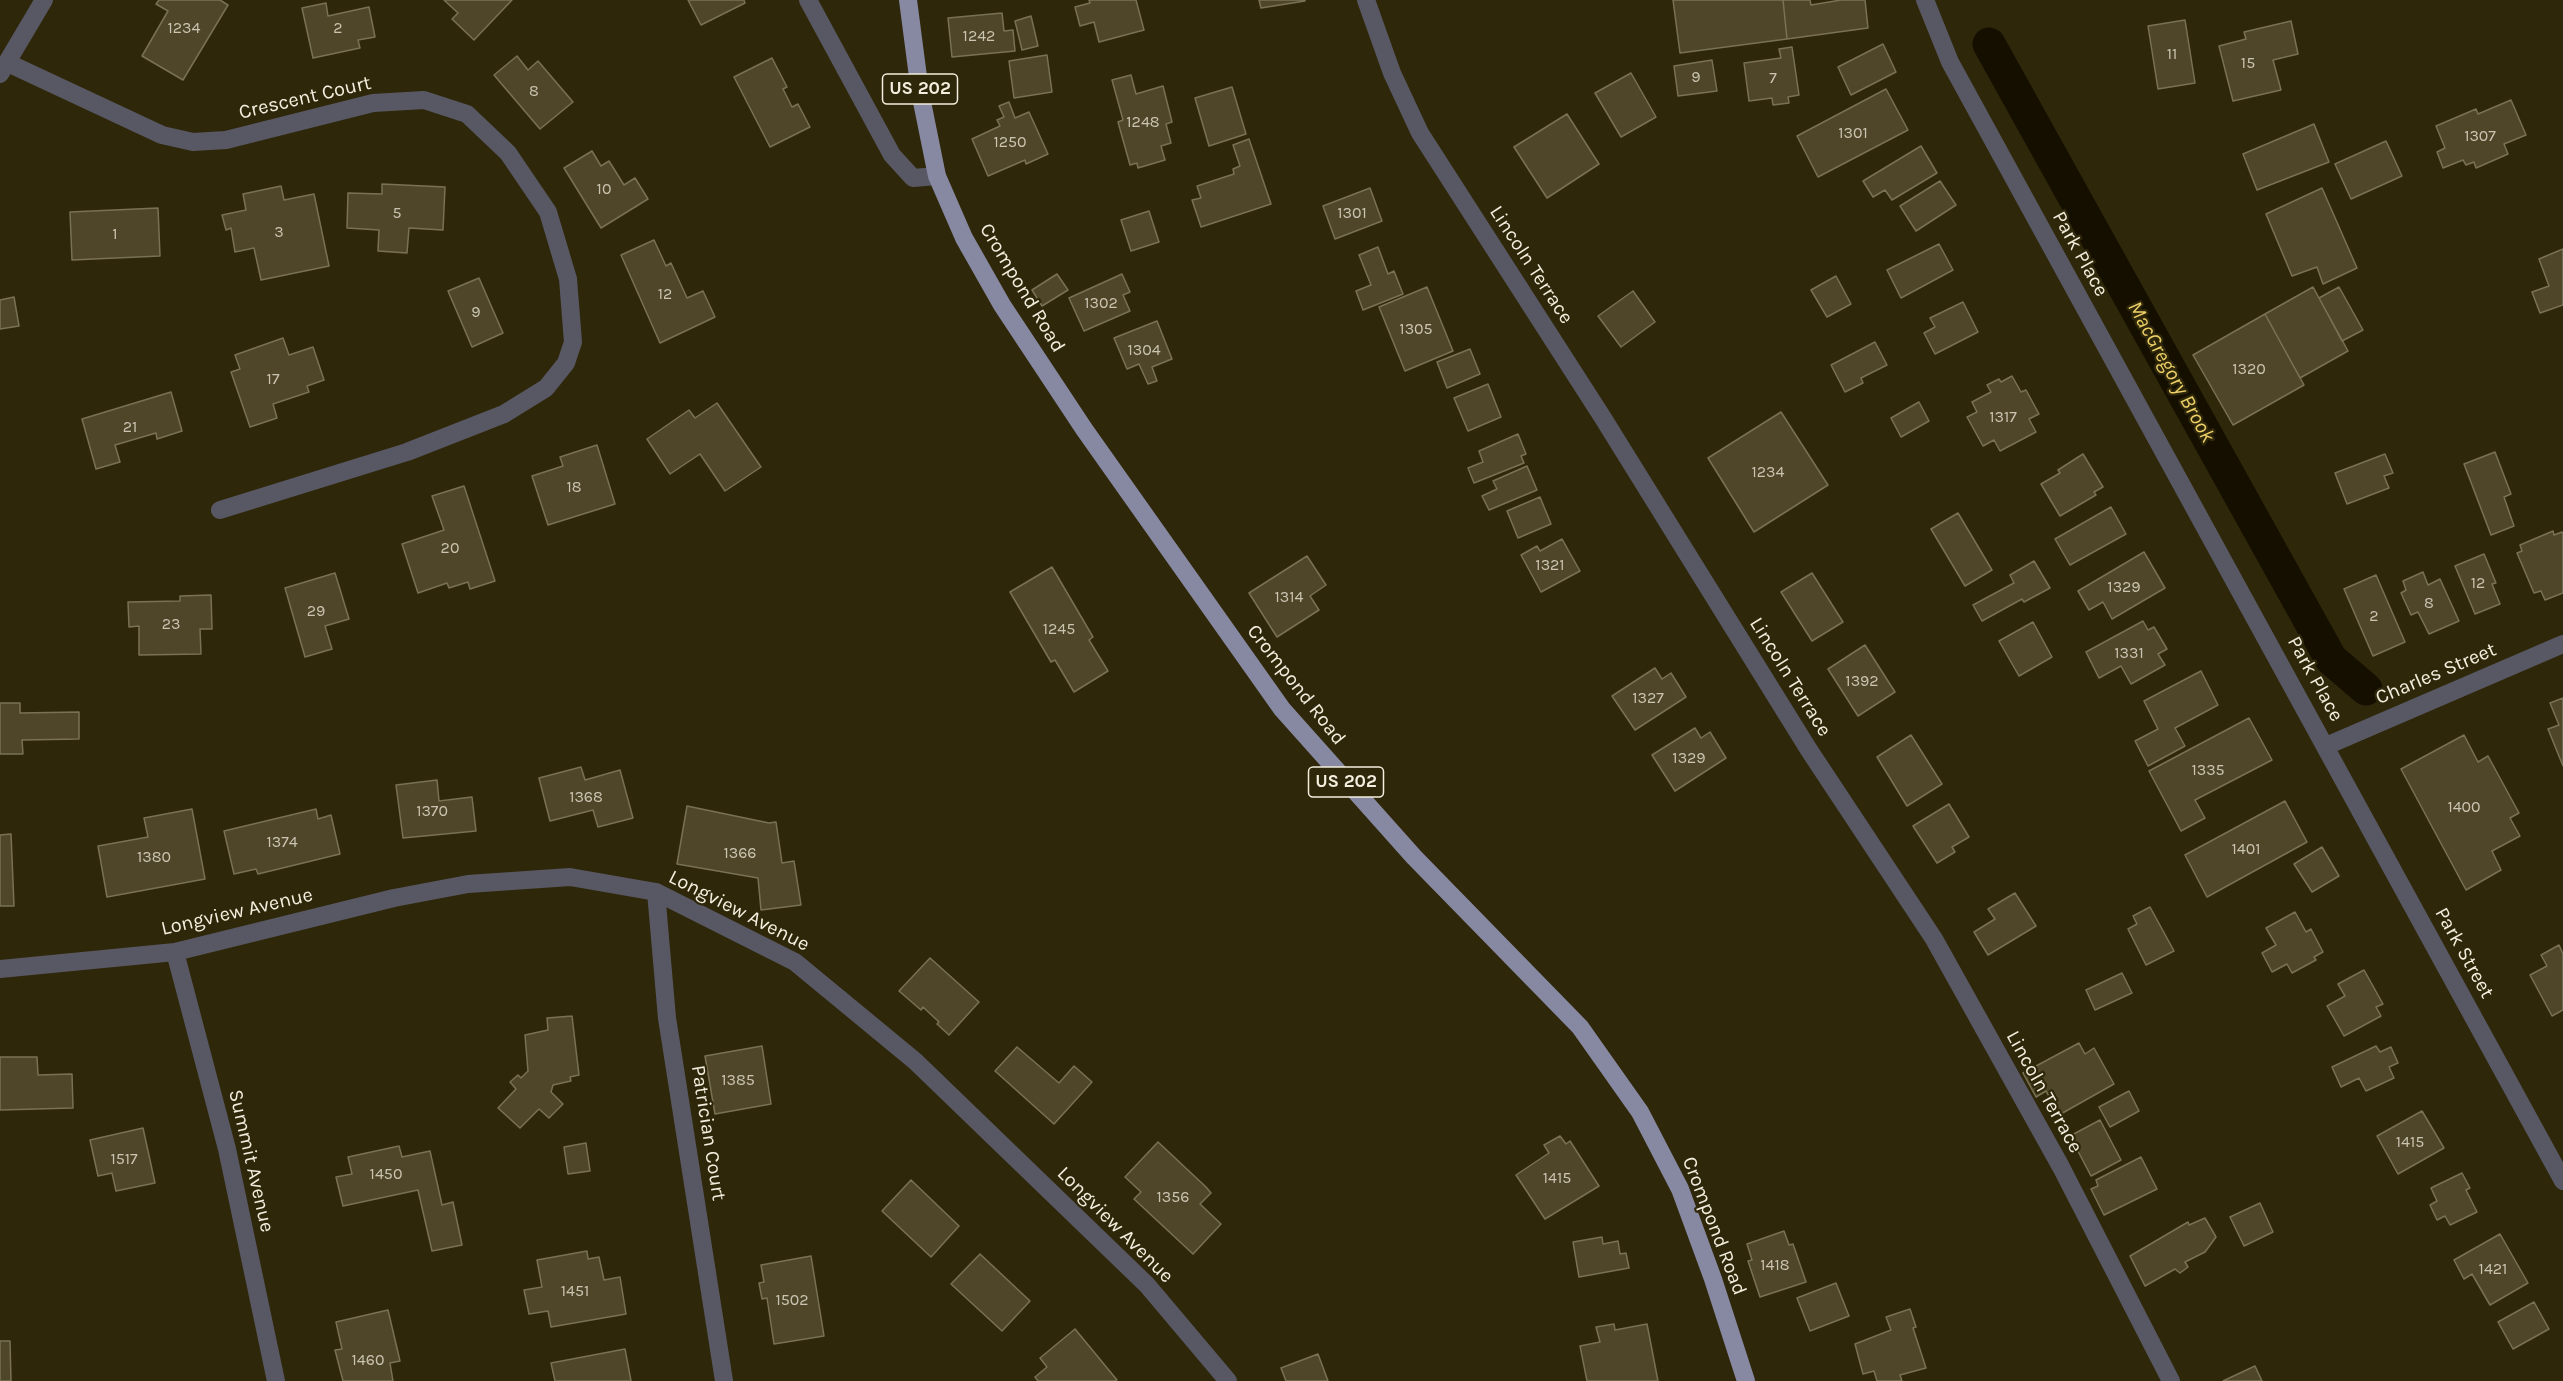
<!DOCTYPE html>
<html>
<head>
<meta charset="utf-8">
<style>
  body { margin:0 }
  canvas { display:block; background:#2f270a }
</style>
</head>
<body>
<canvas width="2563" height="1381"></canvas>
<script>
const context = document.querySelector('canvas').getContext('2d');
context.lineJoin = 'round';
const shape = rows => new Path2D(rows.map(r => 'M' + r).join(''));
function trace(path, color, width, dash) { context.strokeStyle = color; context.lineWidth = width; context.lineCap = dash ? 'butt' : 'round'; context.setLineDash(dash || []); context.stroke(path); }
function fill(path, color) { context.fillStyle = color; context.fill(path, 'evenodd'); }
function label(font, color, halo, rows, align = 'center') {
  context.font = font + ' Karla,sans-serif'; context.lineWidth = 4.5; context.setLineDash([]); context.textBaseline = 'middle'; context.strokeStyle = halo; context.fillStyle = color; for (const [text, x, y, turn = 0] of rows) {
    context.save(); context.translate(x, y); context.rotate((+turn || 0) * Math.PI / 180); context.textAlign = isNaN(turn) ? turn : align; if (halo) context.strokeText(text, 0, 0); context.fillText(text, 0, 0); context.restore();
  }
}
trace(shape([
  [1989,44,2331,659,2366,689]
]), '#150f00', 33);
const building = shape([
  [159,0,220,0,228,5,183,80,142,56,168,11,156,4,159,0],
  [444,0,512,0,474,40,452,19,458,13,444,0],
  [688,0,744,0,745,3,701,25,688,0],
  [1089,0,1136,0,1144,30,1099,42,1094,22,1080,26,1075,7,1090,3,1089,0],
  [1259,0,1305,0,1305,1,1261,8,1259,0],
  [1673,0,1783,0,1787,39,1680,53,1673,0],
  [1783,0,1810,0,1811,5,1841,0,1865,0,1868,28,1787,39,1783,0],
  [326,3,328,16,369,7,375,37,358,40,360,48,313,58,302,8,326,3],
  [1002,13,1004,31,1013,30,1015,51,952,57,948,18,1002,13],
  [1031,16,1038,46,1022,50,1015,21,1031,16],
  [2185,20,2195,83,2158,89,2148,26,2185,20],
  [2291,21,2298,54,2273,60,2281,90,2233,101,2219,46,2246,39,2244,32,2291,21],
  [1883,44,1896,72,1851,95,1838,67,1883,44],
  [1792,47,1799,95,1788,97,1789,103,1773,105,1772,98,1749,101,1744,63,1781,58,1779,49,1792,47],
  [1047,55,1052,92,1014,98,1009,61,1047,55],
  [517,56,528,70,538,61,573,102,540,129,494,75,517,56],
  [772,58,787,87,783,89,792,107,798,104,810,127,770,147,734,77,772,58],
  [1712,60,1717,91,1678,96,1674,66,1712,60],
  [1631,73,1656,117,1621,137,1595,93,1631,73],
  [1131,75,1136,94,1163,86,1172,122,1166,124,1171,143,1161,146,1165,160,1138,168,1137,163,1130,165,1118,122,1123,120,1112,80,1131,75],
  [1232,87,1246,134,1209,146,1195,98,1232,87],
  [1886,89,1908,130,1818,177,1797,136,1886,89],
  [2511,100,2526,135,2504,144,2508,154,2476,168,2474,162,2466,165,2463,160,2443,168,2437,152,2445,148,2436,126,2476,109,2478,114,2511,100],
  [1009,102,1015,118,1029,112,1048,154,1026,164,1025,160,988,176,972,139,1000,126,997,120,1004,117,999,106,1009,102],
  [1567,114,1599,164,1547,198,1514,147,1567,114],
  [2314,124,2329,162,2257,190,2243,154,2314,124],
  [1249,139,1271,204,1201,227,1192,200,1201,198,1197,186,1234,174,1233,169,1240,166,1233,145,1249,139],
  [2386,141,2402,176,2351,199,2335,164,2386,141],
  [1921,146,1937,173,1892,200,1885,190,1873,197,1863,181,1921,146],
  [592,151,601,166,609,161,624,185,635,178,648,199,601,228,564,168,592,151],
  [1940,181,1956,205,1916,231,1900,206,1940,181],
  [382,184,445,187,443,230,409,228,407,253,378,251,379,230,347,228,348,193,382,194,382,184],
  [281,186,284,200,314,194,329,266,261,280,254,248,235,252,231,228,226,230,222,215,246,210,243,194,281,186],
  [1370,188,1382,221,1335,239,1323,206,1370,188],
  [2322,188,2357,268,2323,284,2317,267,2292,276,2266,214,2322,188],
  [158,208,160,256,72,260,70,212,158,208],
  [1149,211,1159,242,1131,251,1121,220,1149,211],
  [654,240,666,266,671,263,687,298,703,291,715,317,660,343,621,255,654,240],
  [1939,244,1953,270,1901,298,1887,270,1939,244],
  [1378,247,1388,274,1394,271,1403,294,1363,310,1356,291,1371,285,1359,255,1378,247],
  [2563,249,2563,305,2540,313,2532,292,2549,286,2539,259,2563,249],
  [1057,274,1068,290,1042,306,1032,290,1057,274],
  [1122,274,1130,292,1123,295,1130,311,1084,331,1069,298,1122,274],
  [1836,276,1851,304,1827,317,1811,290,1836,276],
  [479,278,503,333,472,347,448,291,479,278],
  [1427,287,1453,351,1405,371,1379,307,1427,287],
  [2313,287,2348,351,2300,378,2265,314,2313,287],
  [2339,287,2363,330,2342,341,2319,298,2339,287],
  [1633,291,1655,322,1621,347,1598,316,1633,291],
  [14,297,19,326,0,329,0,300,14,297],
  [1963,302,1978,332,1935,354,1924,333,1935,327,1930,318,1963,302],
  [2265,314,2304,385,2233,425,2193,355,2265,314],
  [1157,321,1172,359,1152,367,1157,381,1148,384,1139,364,1127,369,1114,338,1157,321],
  [283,338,289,355,313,347,324,380,307,386,309,392,273,404,277,418,250,427,231,372,240,369,235,355,283,338],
  [1875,342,1887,365,1861,378,1863,383,1845,392,1831,365,1875,342],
  [1470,349,1480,374,1447,388,1437,362,1470,349],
  [2012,376,2021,392,2026,390,2039,414,2029,419,2036,432,2000,451,1994,440,1983,446,1967,417,1977,412,1972,402,1991,392,1987,385,1999,379,2001,382,2012,376],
  [1488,384,1501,417,1468,431,1454,398,1488,384],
  [171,392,182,431,157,439,156,433,115,445,120,462,96,469,82,419,171,392],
  [1919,402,1929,421,1901,437,1891,418,1919,402],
  [717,403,761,467,725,491,700,454,670,474,647,439,689,410,695,418,717,403],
  [1781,412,1828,485,1754,532,1708,458,1781,412],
  [1518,434,1526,454,1521,456,1524,463,1474,483,1468,468,1483,462,1479,451,1518,434],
  [597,445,615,504,548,525,532,476,563,466,560,457,597,445],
  [2495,452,2511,494,2504,497,2514,526,2491,535,2464,464,2495,452],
  [2083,454,2103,487,2094,492,2096,495,2060,516,2041,484,2060,473,2058,470,2083,454],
  [2385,454,2393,473,2384,476,2389,488,2347,504,2335,473,2385,454],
  [1527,466,1537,490,1489,510,1482,496,1497,489,1493,481,1527,466],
  [464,486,495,581,470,589,468,582,449,588,447,583,418,593,402,544,444,530,432,496,464,486],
  [1540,497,1551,524,1518,538,1507,511,1540,497],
  [2111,507,2126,534,2070,565,2055,539,2111,507],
  [1958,513,1992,570,1965,586,1931,529,1958,513],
  [2553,531,2554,535,2562,532,2563,534,2563,593,2545,600,2541,591,2534,593,2517,553,2522,551,2520,545,2553,531],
  [1562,539,1580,571,1541,592,1521,555,1537,546,1540,551,1562,539],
  [2144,552,2165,588,2112,619,2103,602,2089,610,2078,591,2144,552],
  [2484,554,2496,583,2492,584,2500,604,2475,614,2455,566,2484,554],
  [1307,556,1326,585,1310,596,1319,610,1277,637,1249,593,1307,556],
  [2034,561,2050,588,2024,602,2022,599,1982,621,1973,605,2014,583,2010,575,2034,561],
  [1052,567,1093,637,1089,640,1108,671,1074,692,1055,660,1051,662,1010,592,1052,567],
  [2423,572,2428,585,2440,579,2459,621,2429,634,2418,612,2411,615,2401,593,2406,590,2403,581,2423,572],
  [335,573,349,619,325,626,332,649,305,657,285,588,335,573],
  [1812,573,1843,622,1812,641,1781,592,1812,573],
  [2376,575,2405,642,2373,656,2344,589,2376,575],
  [211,595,212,629,200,629,201,654,139,655,139,626,129,627,128,602,180,601,180,596,211,595],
  [2143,621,2148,630,2154,627,2167,649,2158,654,2165,665,2131,684,2121,666,2099,678,2086,652,2143,621],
  [2033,622,2052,657,2019,676,1999,641,2033,622],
  [1865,645,1895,692,1858,716,1828,669,1865,645],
  [1655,668,1662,679,1671,673,1686,697,1635,730,1612,696,1655,668],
  [2201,671,2218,705,2175,728,2185,746,2148,766,2135,741,2158,729,2144,701,2201,671],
  [2563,698,2563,766,2548,729,2559,725,2550,703,2563,698],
  [0,703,20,703,20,713,79,712,79,739,22,740,23,754,0,754,0,703],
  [2249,718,2272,760,2195,800,2205,818,2181,831,2149,771,2249,718],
  [1695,728,1701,738,1710,732,1726,758,1675,791,1652,755,1695,728],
  [1911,735,1942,784,1907,806,1877,757,1911,735],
  [2464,735,2478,762,2488,756,2519,813,2510,818,2520,836,2492,851,2501,870,2466,890,2401,769,2464,735],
  [581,767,585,780,620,770,633,818,598,827,593,810,550,821,539,778,581,767],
  [437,780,439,801,472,797,476,831,403,838,396,785,437,780],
  [2285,801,2307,842,2207,897,2185,855,2285,801],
  [1949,804,1969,837,1952,847,1955,852,1937,863,1913,826,1949,804],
  [687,806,769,823,776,822,782,863,794,861,801,905,761,910,758,878,677,864,687,806],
  [192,809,205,879,107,897,98,846,148,837,144,818,192,809],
  [316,809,318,819,331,815,340,854,258,874,256,869,234,874,224,831,316,809],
  [11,834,14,906,0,906,0,835,11,834],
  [2322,847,2339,876,2312,892,2294,864,2322,847],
  [2015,893,2036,926,1988,955,1974,932,1995,919,1988,909,2015,893],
  [2150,907,2174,951,2146,965,2128,929,2137,924,2133,916,2150,907],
  [2295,912,2306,932,2311,929,2323,952,2314,957,2316,960,2292,973,2287,964,2272,972,2262,953,2276,945,2266,928,2295,912],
  [2559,945,2563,954,2563,1010,2552,1016,2530,975,2547,966,2541,955,2559,945],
  [930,958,979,1002,949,1035,937,1024,939,1022,923,1007,921,1010,899,991,930,958],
  [2364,970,2383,1004,2376,1007,2381,1016,2344,1036,2327,1006,2345,996,2338,984,2364,970],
  [2122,973,2132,993,2095,1010,2086,990,2122,973],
  [572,1016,579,1075,570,1077,571,1081,553,1085,551,1092,563,1104,549,1118,539,1109,520,1128,498,1108,516,1089,510,1082,518,1075,521,1078,528,1071,525,1035,548,1030,547,1018,572,1016],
  [2079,1043,2085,1054,2094,1048,2114,1084,2059,1115,2046,1091,2036,1097,2023,1073,2079,1043],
  [762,1046,771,1104,715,1114,705,1056,762,1046],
  [2376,1046,2380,1052,2391,1047,2398,1063,2389,1067,2394,1078,2366,1091,2359,1078,2341,1087,2332,1067,2376,1046],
  [1017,1047,1059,1083,1074,1066,1092,1082,1054,1124,995,1071,1017,1047],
  [0,1057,37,1057,38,1075,72,1074,73,1108,0,1110,0,1057],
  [2129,1091,2139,1111,2110,1127,2099,1107,2129,1091],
  [2422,1111,2444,1148,2398,1174,2377,1136,2422,1111],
  [2100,1120,2121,1160,2091,1176,2070,1136,2100,1120],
  [143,1128,155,1183,116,1191,112,1173,98,1176,90,1140,143,1128],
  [1560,1136,1566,1144,1570,1141,1599,1186,1545,1219,1516,1175,1549,1153,1544,1145,1560,1136],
  [1158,1142,1206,1187,1211,1193,1200,1204,1221,1224,1193,1254,1134,1199,1141,1192,1125,1177,1158,1142],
  [586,1143,590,1171,568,1174,564,1147,586,1143],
  [399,1146,402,1157,430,1151,442,1205,453,1202,462,1245,432,1251,418,1190,343,1206,336,1177,352,1174,348,1157,399,1146],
  [2141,1157,2157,1189,2104,1215,2091,1189,2098,1186,2096,1180,2141,1157],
  [2462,1173,2470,1188,2466,1190,2477,1212,2450,1225,2445,1216,2437,1220,2430,1205,2437,1201,2431,1188,2462,1173],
  [911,1180,959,1226,931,1257,882,1211,911,1180],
  [2260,1203,2273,1232,2244,1246,2230,1217,2260,1203],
  [2205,1218,2216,1237,2205,1252,2185,1262,2188,1267,2180,1273,2175,1269,2145,1286,2130,1256,2188,1222,2189,1225,2205,1218],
  [1784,1231,1789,1245,1793,1244,1806,1282,1760,1297,1748,1261,1752,1260,1747,1244,1784,1231],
  [2500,1234,2528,1283,2490,1305,2472,1274,2464,1279,2454,1260,2500,1234],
  [1602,1237,1603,1244,1618,1241,1620,1254,1626,1253,1629,1268,1579,1277,1573,1242,1602,1237],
  [587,1251,588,1259,599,1257,604,1280,620,1277,626,1314,551,1327,548,1311,529,1314,524,1290,542,1287,537,1260,587,1251],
  [980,1254,1030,1301,1002,1331,951,1284,980,1254],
  [811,1256,824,1336,774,1344,767,1298,762,1299,759,1283,764,1282,761,1265,811,1256],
  [1836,1283,1849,1316,1810,1331,1797,1298,1836,1283],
  [2534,1302,2549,1329,2513,1349,2498,1322,2534,1302],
  [1910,1309,1916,1327,1913,1328,1926,1368,1900,1375,1902,1381,1877,1381,1874,1371,1863,1374,1855,1344,1891,1330,1886,1317,1910,1309],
  [388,1310,400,1361,390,1363,393,1381,343,1381,335,1350,342,1349,336,1322,388,1310],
  [1614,1324,1615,1330,1647,1324,1658,1381,1587,1381,1580,1346,1600,1342,1596,1327,1614,1324],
  [1075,1329,1117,1380,1115,1381,1038,1381,1035,1377,1047,1367,1040,1358,1075,1329],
  [0,1341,10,1341,11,1381,0,1381,0,1341],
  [625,1349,631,1381,555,1381,551,1363,625,1349],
  [1318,1354,1328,1381,1286,1381,1281,1368,1318,1354],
  [2255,1366,2262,1381,2223,1381,2255,1366]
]);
fill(building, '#4f4629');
trace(building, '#7a7153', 1.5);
trace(shape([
  [1366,0,1392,73,1420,133,1603,418,1809,750,1934,939,2061,1167,2171,1381],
  [1925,0,1950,62,2563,1181],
  [8,63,162,135,193,142,226,140,373,103,424,100,467,114,508,153,548,212,568,279,573,342,566,363,546,388,504,414,407,452,220,510],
  [2326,746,2563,644],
  [656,892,667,1018,724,1381],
  [175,952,227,1149,276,1381],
  [0,969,175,952,394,898,468,884,570,877,656,892,795,962,915,1061,1147,1285,1228,1381]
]), '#585865', 18);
trace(shape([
  [808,0,892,155,913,178,937,176],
  [0,74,44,0]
]), '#585865', 18);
trace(shape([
  [908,0,920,92,937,176,964,238,1002,305,1084,429,1282,709,1414,857,1580,1027,1640,1112,1680,1189,1713,1279,1746,1381]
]), '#8788a2', 18);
label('16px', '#cac4b1', null, [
  ["1234",184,28],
  ["2",338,28],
  ["1242",979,36],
  ["11",2172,54],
  ["15",2248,63],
  ["9",1696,77],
  ["7",1773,78],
  ["8",534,91],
  ["1248",1143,122],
  ["1301",1853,133],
  ["1307",2480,136],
  ["1250",1010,142],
  ["10",604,189],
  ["5",397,213],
  ["1301",1352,213],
  ["3",279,232],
  ["1",115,234],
  ["12",665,294],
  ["1302",1101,303],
  ["9",476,312],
  ["1305",1416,329],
  ["1304",1144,350],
  ["1320",2249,369],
  ["17",273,379],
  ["1317",2003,417],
  ["21",130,427],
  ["1234",1768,472],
  ["18",574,487],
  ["20",450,548],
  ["1321",1550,565],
  ["12",2478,583],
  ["1329",2124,587],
  ["1314",1289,597],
  ["8",2429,603],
  ["29",316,611],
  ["2",2374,616],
  ["23",171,624],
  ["1245",1059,629],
  ["1331",2129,653],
  ["1392",1862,681],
  ["1327",1648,698],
  ["1329",1689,758],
  ["1335",2208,770],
  ["1368",586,797],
  ["1400",2464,807],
  ["1370",432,811],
  ["1374",282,842],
  ["1401",2246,849],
  ["1366",740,853],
  ["1380",154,857],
  ["1385",738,1080],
  ["1415",2410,1142],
  ["1517",124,1159],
  ["1450",386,1174],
  ["1415",1557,1178],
  ["1356",1173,1197],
  ["1418",1775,1265],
  ["1421",2493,1269],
  ["1451",575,1291],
  ["1502",792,1300],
  ["1460",368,1360]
]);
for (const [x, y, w] of [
  [920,89,75],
  [1346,782,75]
]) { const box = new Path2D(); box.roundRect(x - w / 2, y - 15, w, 30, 4.5); context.fillStyle = '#2f270a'; context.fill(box); trace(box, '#f3eede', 1.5); }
label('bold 18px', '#f3eede', null, [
  ["US 202",920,89],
  ["US 202",1346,782]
]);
label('20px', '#f3eede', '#2f270a', [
  ["Crescent Court",305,98,-13],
  ["Park Place",2080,254,61],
  ["Lincoln Terrace",1531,265,57],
  ["Crompond Road",1022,288,59],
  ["Charles Street",2436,674,-23],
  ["Lincoln Terrace",1790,677,58],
  ["Park Place",2315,679,61],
  ["Crompond Road",1296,685,52],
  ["Longview Avenue",739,911,27],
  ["Longview Avenue",237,912,-13],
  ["Park Street",2464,953,61],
  ["Lincoln Terrace",2044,1092,61],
  ["Patrician Court",708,1133,81],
  ["Summit Avenue",251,1161,77],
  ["Longview Avenue",1115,1225,45],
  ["Crompond Road",1714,1226,69]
]);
label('italic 21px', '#eccf67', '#2f270a', [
  ["MacGregory Brook",2171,372,61]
]);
</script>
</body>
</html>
